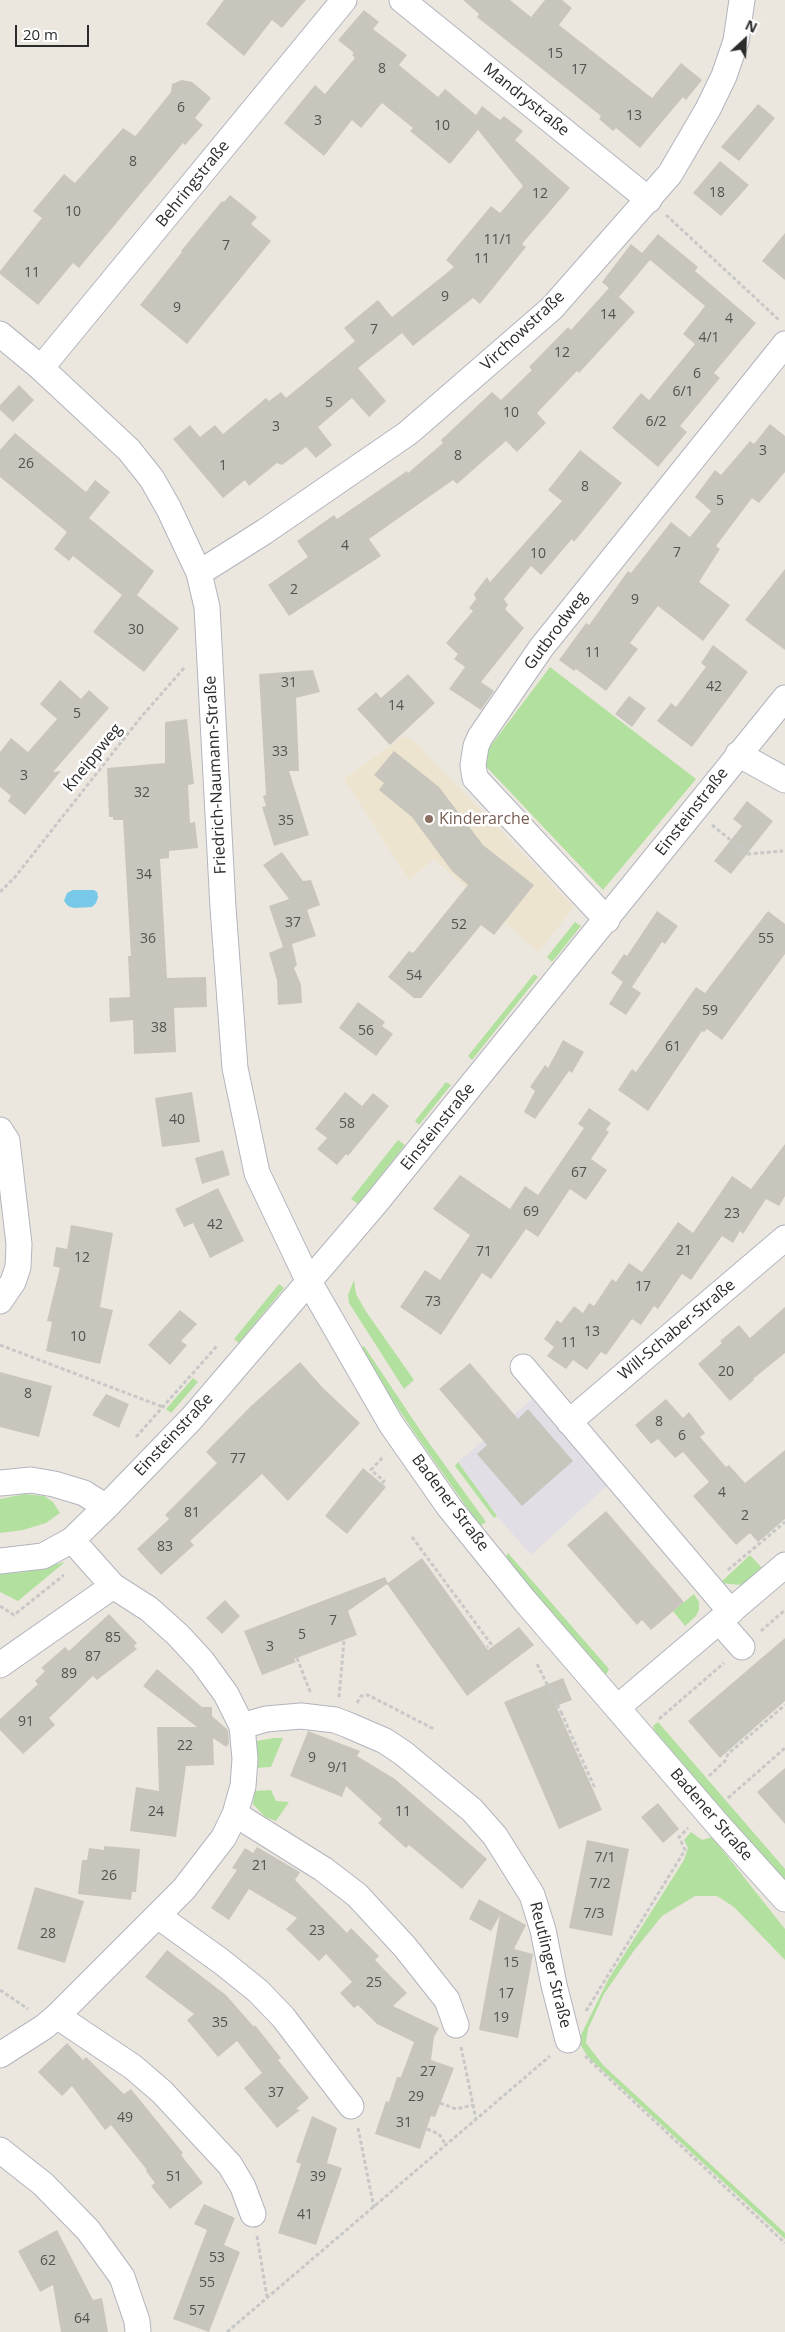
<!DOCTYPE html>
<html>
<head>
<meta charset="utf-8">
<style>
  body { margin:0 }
  #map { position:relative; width:785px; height:2332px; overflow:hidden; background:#ece7de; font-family:"Open Sans",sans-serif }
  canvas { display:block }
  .north { position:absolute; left:720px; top:15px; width:50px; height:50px; -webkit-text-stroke:4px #fff; paint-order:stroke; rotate:25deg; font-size:14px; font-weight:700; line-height:20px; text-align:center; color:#2b2b2b }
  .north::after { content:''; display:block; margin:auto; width:18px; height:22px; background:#2b2b2b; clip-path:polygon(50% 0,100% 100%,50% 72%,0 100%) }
  .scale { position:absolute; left:15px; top:25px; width:74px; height:22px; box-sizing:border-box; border:2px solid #2b2b2b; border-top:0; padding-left:6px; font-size:15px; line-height:18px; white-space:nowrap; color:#2b2b2b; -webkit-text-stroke:4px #fff; paint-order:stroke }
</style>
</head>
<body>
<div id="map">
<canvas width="785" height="2332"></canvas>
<div class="north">N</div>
<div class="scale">20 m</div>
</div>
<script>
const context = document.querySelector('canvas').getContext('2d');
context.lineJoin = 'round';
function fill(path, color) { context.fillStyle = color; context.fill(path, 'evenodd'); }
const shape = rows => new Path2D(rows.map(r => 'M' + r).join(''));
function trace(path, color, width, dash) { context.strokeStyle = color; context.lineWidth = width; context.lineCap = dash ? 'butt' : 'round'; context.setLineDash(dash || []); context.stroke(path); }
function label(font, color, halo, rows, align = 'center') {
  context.font = font + ' "Open Sans",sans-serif'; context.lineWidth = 5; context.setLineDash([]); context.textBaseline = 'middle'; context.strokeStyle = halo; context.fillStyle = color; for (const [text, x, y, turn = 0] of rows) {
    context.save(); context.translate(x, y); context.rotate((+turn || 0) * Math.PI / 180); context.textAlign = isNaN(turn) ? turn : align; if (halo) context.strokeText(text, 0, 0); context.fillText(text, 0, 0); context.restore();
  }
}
fill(shape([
  [532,1399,607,1486,531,1555,497,1516,458,1462]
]), '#e1dee5');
fill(shape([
  [404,736,413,740,574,907,538,952,434,859,409,880,344,779]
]), '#ede4cf');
fill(shape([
  [550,667,696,779,603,890,480,760],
  [575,922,581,926,552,962,547,957],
  [534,974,538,977,472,1060,468,1056],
  [446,1082,451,1085,419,1125,415,1121],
  [398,1140,405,1145,358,1204,351,1199],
  [354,1280,356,1294,365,1310,414,1380,404,1389,349,1303,348,1295],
  [279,1284,284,1288,239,1343,234,1339],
  [364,1346,424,1436,486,1522,480,1526,418,1438,359,1350],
  [193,1378,198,1382,171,1413,166,1409],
  [458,1462,497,1516,494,1518,455,1466],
  [25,1494,44,1496,53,1502,60,1513,46,1523,23,1530,0,1533,0,1499],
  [508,1553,609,1669,606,1675,505,1559],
  [750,1555,762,1568,751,1579,740,1585,720,1583],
  [65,1562,18,1601,0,1592,0,1574,24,1572],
  [694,1594,699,1602,699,1610,696,1616,685,1626,673,1611],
  [658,1722,785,1869,785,1884,654,1730,653,1726],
  [274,1738,283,1738,271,1767,255,1768,254,1752,257,1741],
  [271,1790,276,1801,289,1802,276,1821,265,1817,253,1804,254,1791],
  [691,1832,702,1840,712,1837,785,1929,785,1960,734,1907,717,1896,695,1896,662,1916,633,1952,604,1994,588,2029,586,2043,603,2065,785,2233,785,2239,588,2057,578,2041,608,1980,684,1860,688,1848,684,1840]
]), '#b2e09e');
fill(shape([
  [73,890,94,890,97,892,98,897,96,903,92,907,74,908,68,906,64,901,67,893]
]), '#77c8e9');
fill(shape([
  [224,0,306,0,282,28,272,20,244,56,206,24],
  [463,0,510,0,531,17,545,0,562,0,572,8,559,25,652,98,681,63,702,80,686,100,683,97,640,148,616,128,613,131,599,119,601,116,477,17,479,14],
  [364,10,379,22,373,29,407,55,399,65,438,97,445,89,476,115,482,106,500,120,504,116,523,131,515,140,570,188,522,244,526,247,480,304,473,298,413,346,402,333,358,368,386,401,369,417,352,398,318,427,332,445,316,458,306,447,282,465,277,463,249,486,245,480,223,498,173,439,190,425,200,437,215,425,223,434,266,398,269,401,281,392,286,398,355,341,344,328,378,300,392,317,454,267,446,260,491,206,500,213,523,186,478,130,450,164,410,131,413,128,382,103,361,128,352,120,324,156,284,123,315,85,325,94,355,58,352,55,354,53,338,40],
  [182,80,192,82,211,98,195,118,203,125,185,145,183,143,79,268,73,263,38,305,0,274,0,271,42,218,33,211,64,174,75,183,123,128,135,136,138,133,171,92,172,84],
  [758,104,775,118,739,161,721,147],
  [720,161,749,185,721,216,693,193],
  [230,195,257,217,251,224,271,241,187,344,140,305,182,252,181,251,222,201,224,202],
  [785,233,785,280,762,261],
  [658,234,698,267,695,271,756,323,714,373,720,378,680,426,687,432,658,467,612,428,641,393,649,400,695,344,683,334,705,306,650,260,619,297,635,312,579,373,577,371,537,413,546,423,517,452,506,441,457,484,453,480,369,539,381,556,289,616,268,585,308,557,297,541,334,515,337,519,407,471,408,473,443,443,441,440,492,392,501,400,532,370,529,367,568,327,571,330,609,288,602,282,631,244,642,253],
  [19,385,34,400,13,422,0,410,0,405],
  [770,424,785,436,785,472,759,503,752,498,716,546,720,549,699,582,730,605,703,641,658,606,630,643,638,649,606,691,576,669,574,671,559,660,586,623,589,625,628,571,631,573,671,522,690,537,711,511,695,497,715,470,721,475,750,441,754,444],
  [15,433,86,492,95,480,110,492,89,518,154,571,137,595,179,628,144,672,93,632,122,595,73,556,69,561,54,549,67,532,0,477,0,450],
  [580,450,622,483,574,542,572,539,541,575,531,566,504,599,508,605,505,609,524,628,481,682,494,691,481,710,449,689,465,667,454,659,458,654,446,643,473,611,469,608,476,599,474,594,487,577,490,582,562,501,548,490],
  [785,569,785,650,745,620],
  [713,645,748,672,692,747,657,721,671,703,676,707,706,667,701,663],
  [313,670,320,692,296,698,299,771,289,771,309,835,274,846,262,807,266,806,263,796,266,795,259,674],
  [408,674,435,703,390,745,357,709,376,692,381,698],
  [60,680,81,699,89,690,109,708,53,772,61,771,25,815,8,801,11,796,0,787,0,752,11,738,28,752,57,719,40,704],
  [629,696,646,708,632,727,615,714],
  [187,719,194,784,188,785,190,823,195,822,198,848,169,851,169,858,160,859,167,978,206,977,207,1007,174,1008,176,1052,134,1054,133,1020,110,1022,109,998,130,997,128,956,131,956,123,820,113,820,113,817,109,817,107,768,165,763,165,722],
  [394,751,439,787,483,845,534,885,494,935,481,925,421,998,414,998,388,977,409,951,413,953,468,885,452,871,412,817,379,790,384,783,374,775],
  [747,801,773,821,731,874,714,861,742,826,733,819],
  [282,852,303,881,311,880,320,905,307,910,316,936,292,944,297,965,294,968,301,985,302,1003,278,1005,277,980,269,953,283,947,269,906,289,899,263,865],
  [657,911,678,926,665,944,662,942,632,987,641,993,626,1015,609,1004,623,982,611,973,624,954,627,956],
  [768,911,785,924,785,954,722,1040,707,1029,704,1032,702,1031,648,1111,618,1090,632,1069,636,1072,696,987,705,993],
  [358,1002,385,1022,382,1026,393,1034,376,1056,339,1028],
  [563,1040,584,1052,572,1073,569,1071,535,1119,524,1112,535,1091,530,1087,545,1065,548,1068],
  [192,1092,200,1142,162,1147,155,1098],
  [345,1092,362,1106,373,1093,389,1106,348,1156,346,1154,337,1165,317,1149,327,1138,315,1129],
  [589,1108,611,1123,606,1130,609,1132,591,1159,607,1170,586,1200,570,1189,538,1237,526,1229,491,1279,482,1273,441,1335,400,1307,425,1270,440,1280,470,1235,433,1209,460,1175,510,1209,525,1186,538,1195,584,1128,578,1124],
  [785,1144,785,1196,779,1206,762,1197,766,1199,743,1234,740,1231,733,1243,722,1236,691,1280,682,1274,658,1309,654,1306,641,1325,632,1319,606,1355,601,1352,587,1370,573,1360,566,1369,547,1356,554,1347,544,1339,557,1320,561,1323,574,1306,583,1313,589,1303,594,1306,612,1279,616,1282,629,1263,642,1272,678,1222,693,1233,732,1176,751,1189],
  [223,1150,230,1175,202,1184,195,1158],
  [218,1188,244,1241,210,1258,193,1223,184,1227,175,1209],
  [71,1225,113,1233,100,1307,113,1310,100,1364,46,1351,52,1322,47,1321,60,1268,53,1266,56,1247,67,1249],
  [785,1307,785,1353,753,1379,754,1380,730,1401,698,1364,722,1343,720,1341,739,1325,750,1338],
  [180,1310,197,1324,181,1341,187,1345,170,1365,148,1345],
  [300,1362,322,1387,360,1423,288,1501,262,1474,190,1541,194,1545,161,1575,137,1549,169,1519,165,1515,217,1463,206,1452,251,1406],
  [470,1363,518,1419,528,1409,573,1461,522,1506,477,1454,487,1445,439,1389],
  [0,1372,52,1386,39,1437,0,1427],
  [106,1394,129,1404,119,1428,92,1415],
  [666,1399,683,1418,689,1412,705,1433,700,1437,726,1467,729,1465,745,1483,785,1450,785,1519,758,1542,750,1533,736,1545,693,1496,709,1482,683,1452,675,1458,658,1439,651,1444,635,1425],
  [363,1468,386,1487,347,1534,325,1516],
  [606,1511,684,1602,651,1630,642,1620,637,1625,567,1545],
  [422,1558,488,1650,519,1627,534,1645,467,1696,387,1584,348,1611,357,1635,294,1659,296,1662,262,1675,244,1631,385,1577,388,1583],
  [225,1600,240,1616,222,1634,206,1618],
  [109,1614,137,1643,134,1646,137,1649,97,1680,93,1676,49,1718,55,1725,23,1754,0,1730,0,1719,38,1684,35,1681,45,1671,41,1668,65,1647,69,1651],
  [785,1638,785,1701,720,1758,688,1721],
  [157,1669,202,1707,212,1707,212,1716,228,1730,229,1744,226,1747,213,1738,214,1765,186,1766,176,1837,130,1831,136,1787,159,1791,157,1727,197,1727,143,1686],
  [563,1678,572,1700,556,1706,602,1810,559,1829,504,1702],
  [308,1731,360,1751,357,1756,395,1779,487,1859,462,1889,409,1845,406,1848,378,1823,382,1819,346,1786,342,1797,290,1776],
  [785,1768,785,1824,757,1792],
  [658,1803,679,1829,663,1843,641,1817],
  [587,1840,629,1849,612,1936,569,1928],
  [104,1846,140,1849,136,1892,132,1892,131,1900,78,1894,82,1860,87,1860,89,1848,104,1850],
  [257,1847,300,1872,295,1880,347,1933,351,1928,379,1956,375,1960,407,1993,393,2006,439,2028,434,2037,431,2060,454,2068,435,2117,431,2116,420,2149,375,2134,386,2101,389,2102,397,2077,401,2077,414,2042,377,2024,358,2005,354,2008,340,1993,352,1982,326,1954,319,1961,286,1929,297,1918,249,1889,229,1920,211,1908,237,1870,232,1868,245,1848,253,1853],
  [35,1887,84,1901,65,1963,17,1949],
  [479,1899,526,1925,514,1949,533,1954,518,2038,479,2030,500,1915,491,1931,469,1919],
  [167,1950,226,1995,254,2027,255,2025,281,2058,278,2060,309,2098,296,2109,300,2110,277,2128,244,2088,262,2073,237,2041,218,2057,187,2020,194,2014,145,1977],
  [67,2043,83,2060,86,2057,124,2094,131,2089,183,2153,181,2155,203,2183,170,2209,151,2186,155,2183,146,2171,147,2170,111,2125,105,2130,72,2086,62,2096,38,2072],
  [312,2116,337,2128,327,2163,342,2168,316,2245,278,2233,301,2164,296,2162],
  [204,2204,235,2218,224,2245,240,2252,209,2332,173,2319,207,2230,194,2224],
  [57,2230,93,2300,102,2298,108,2332,61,2332,53,2285,40,2292,18,2251]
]), '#c8c5bd');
const minor = shape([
  [402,0,649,200],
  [0,334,41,368,129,450,152,479,169,509,199,573,207,607,223,908,235,1068,257,1173,308,1280,391,1424,449,1507,525,1601,720,1827,785,1899],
  [41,368,344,0],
  [199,573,264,532,408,433,552,308,670,174,708,109,724,76,736,41,742,0],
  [738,754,785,780],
  [607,920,475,778,473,765,476,746,480,737,541,648,785,344],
  [0,1130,7,1141,19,1244,18,1267,13,1282,0,1301],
  [523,1367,731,1612],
  [569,1422,785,1238],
  [0,1483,31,1480,54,1484,84,1493,106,1507],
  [0,1561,43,1556,72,1540,106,1507,192,1418,375,1204,785,698],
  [719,1621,742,1647],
  [0,1665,113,1586],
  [618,1707,785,1565],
  [242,1726,266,1719,301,1716,335,1720,348,1725,385,1741,403,1753,472,1810,495,1836,532,1895,543,1930,554,1985,568,2040],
  [235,1814,323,1869,357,1895,405,1947,447,2000,456,2025],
  [158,1916,222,1962,258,1991,283,2017,351,2106],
  [57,2016,133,2067,162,2092,230,2165,243,2187,253,2214],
  [0,2055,44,2027,57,2016,184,1889,224,1837,235,1814,243,1786,245,1759,242,1726,226,1694,202,1661,178,1635,149,1609,113,1586,72,1540],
  [0,2150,43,2184,88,2230,122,2277,137,2321,138,2332]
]);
trace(minor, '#b2b4be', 27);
trace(shape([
  [666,215,779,320],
  [712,825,748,854,783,851],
  [0,892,15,877,141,717,185,667],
  [0,1345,163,1407],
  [136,1437,217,1346],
  [382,1483,384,1481,371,1470,383,1457],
  [412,1537,491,1644,487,1647],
  [728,1570,785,1522],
  [0,1606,14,1615,64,1575],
  [761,1631,785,1610],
  [297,1658,311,1694],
  [537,1664,561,1712],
  [339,1697,344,1641],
  [357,1703,361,1696,368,1695,434,1729],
  [561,1712,594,1786,592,1787],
  [659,1719,724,1663],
  [709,1776,725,1761,728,1754,785,1705],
  [728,1798,785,1748],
  [0,1990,28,2009],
  [586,2011,685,1850,679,1837,688,1828],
  [461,2047,476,2119],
  [585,2056,785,2243],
  [440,2103,456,2109,473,2105],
  [358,2128,374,2208],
  [427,2129,439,2134,446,2145],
  [257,2236,267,2297],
  [227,2332,550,2056]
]), '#c8c8c8', 3, [4, 2.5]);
trace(minor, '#fff', 25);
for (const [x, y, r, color] of [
  [429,819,5,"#8d6e63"]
]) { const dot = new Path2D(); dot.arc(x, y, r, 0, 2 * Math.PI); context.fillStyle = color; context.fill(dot); trace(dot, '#fff', 2); }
label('14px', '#525250', null, [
  ["15",555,54],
  ["8",382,69],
  ["17",579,70],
  ["6",181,108],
  ["13",634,116],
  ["3",318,121],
  ["10",442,126],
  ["8",133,162],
  ["18",717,193],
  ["12",540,194],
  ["10",73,212],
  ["11/1",498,240],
  ["7",226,246],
  ["11",482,259],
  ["11",32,273],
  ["9",445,297],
  ["9",177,308],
  ["14",608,315],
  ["4",729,319],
  ["7",374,330],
  ["4/1",709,338],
  ["12",562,353],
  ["6",697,374],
  ["6/1",683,392],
  ["5",329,403],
  ["10",511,413],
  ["6/2",656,422],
  ["3",276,427],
  ["3",763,451],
  ["8",458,456],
  ["26",26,464],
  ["1",223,466],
  ["8",585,487],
  ["5",720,501],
  ["4",345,546],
  ["7",677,553],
  ["10",538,554],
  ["2",294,590],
  ["9",635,600],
  ["30",136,630],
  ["11",593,653],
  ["31",289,683],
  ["42",714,687],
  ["14",396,706],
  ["5",77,714],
  ["33",280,752],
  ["3",24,776],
  ["32",142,793],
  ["35",286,821],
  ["34",144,875],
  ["37",293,923],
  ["52",459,925],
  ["36",148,939],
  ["55",766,939],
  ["54",414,976],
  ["59",710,1011],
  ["38",159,1028],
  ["56",366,1031],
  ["61",673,1047],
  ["40",177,1120],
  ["58",347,1124],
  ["67",579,1173],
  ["69",531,1212],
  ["23",732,1214],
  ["42",215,1225],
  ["21",684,1251],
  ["71",484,1252],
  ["12",82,1258],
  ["17",643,1287],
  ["73",433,1302],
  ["13",592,1332],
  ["10",78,1337],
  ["11",569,1343],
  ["20",726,1372],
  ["8",28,1394],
  ["8",659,1422],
  ["6",682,1436],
  ["77",238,1459],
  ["4",722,1493],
  ["81",192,1513],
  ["2",745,1516],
  ["83",165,1547],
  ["7",333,1621],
  ["5",302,1635],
  ["85",113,1638],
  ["3",270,1647],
  ["87",93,1657],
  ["89",69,1674],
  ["91",26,1722],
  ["22",185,1746],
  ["9",312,1758],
  ["9/1",338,1768],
  ["24",156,1812],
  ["11",403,1812],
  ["7/1",605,1858],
  ["21",260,1866],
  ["26",109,1876],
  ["7/2",600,1884],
  ["7/3",594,1914],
  ["23",317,1931],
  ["28",48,1934],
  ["15",511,1963],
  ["25",374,1983],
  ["17",506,1994],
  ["19",501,2018],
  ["35",220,2023],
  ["27",428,2072],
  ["37",276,2093],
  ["29",416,2097],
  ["49",125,2118],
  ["31",404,2123],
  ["51",174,2177],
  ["39",318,2177],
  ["41",305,2215],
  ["53",217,2258],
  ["62",48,2261],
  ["55",207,2283],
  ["57",197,2311],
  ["64",82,2319]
]);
label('16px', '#2b2b2b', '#fff', [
  ["Mandrystraße",526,100,39],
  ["Behringstraße",193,184,-51],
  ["Virchowstraße",523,331,-43],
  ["Gutbrodweg",556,631,-53],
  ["Kneippweg",93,758,-51],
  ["Friedrich-Naumann-Straße",216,775,-93],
  ["Einsteinstraße",692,812,-52],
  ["Einsteinstraße",438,1127,-51],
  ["Will-Schaber-Straße",677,1330,-40],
  ["Einsteinstraße",174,1435,-47],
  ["Badener Straße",450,1503,53],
  ["Badener Straße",711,1815,49],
  ["Reutlinger Straße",550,1965,76]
]);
label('16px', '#785e54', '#fff', [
  ["Kinderarche",439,819]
], 'left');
</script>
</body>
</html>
